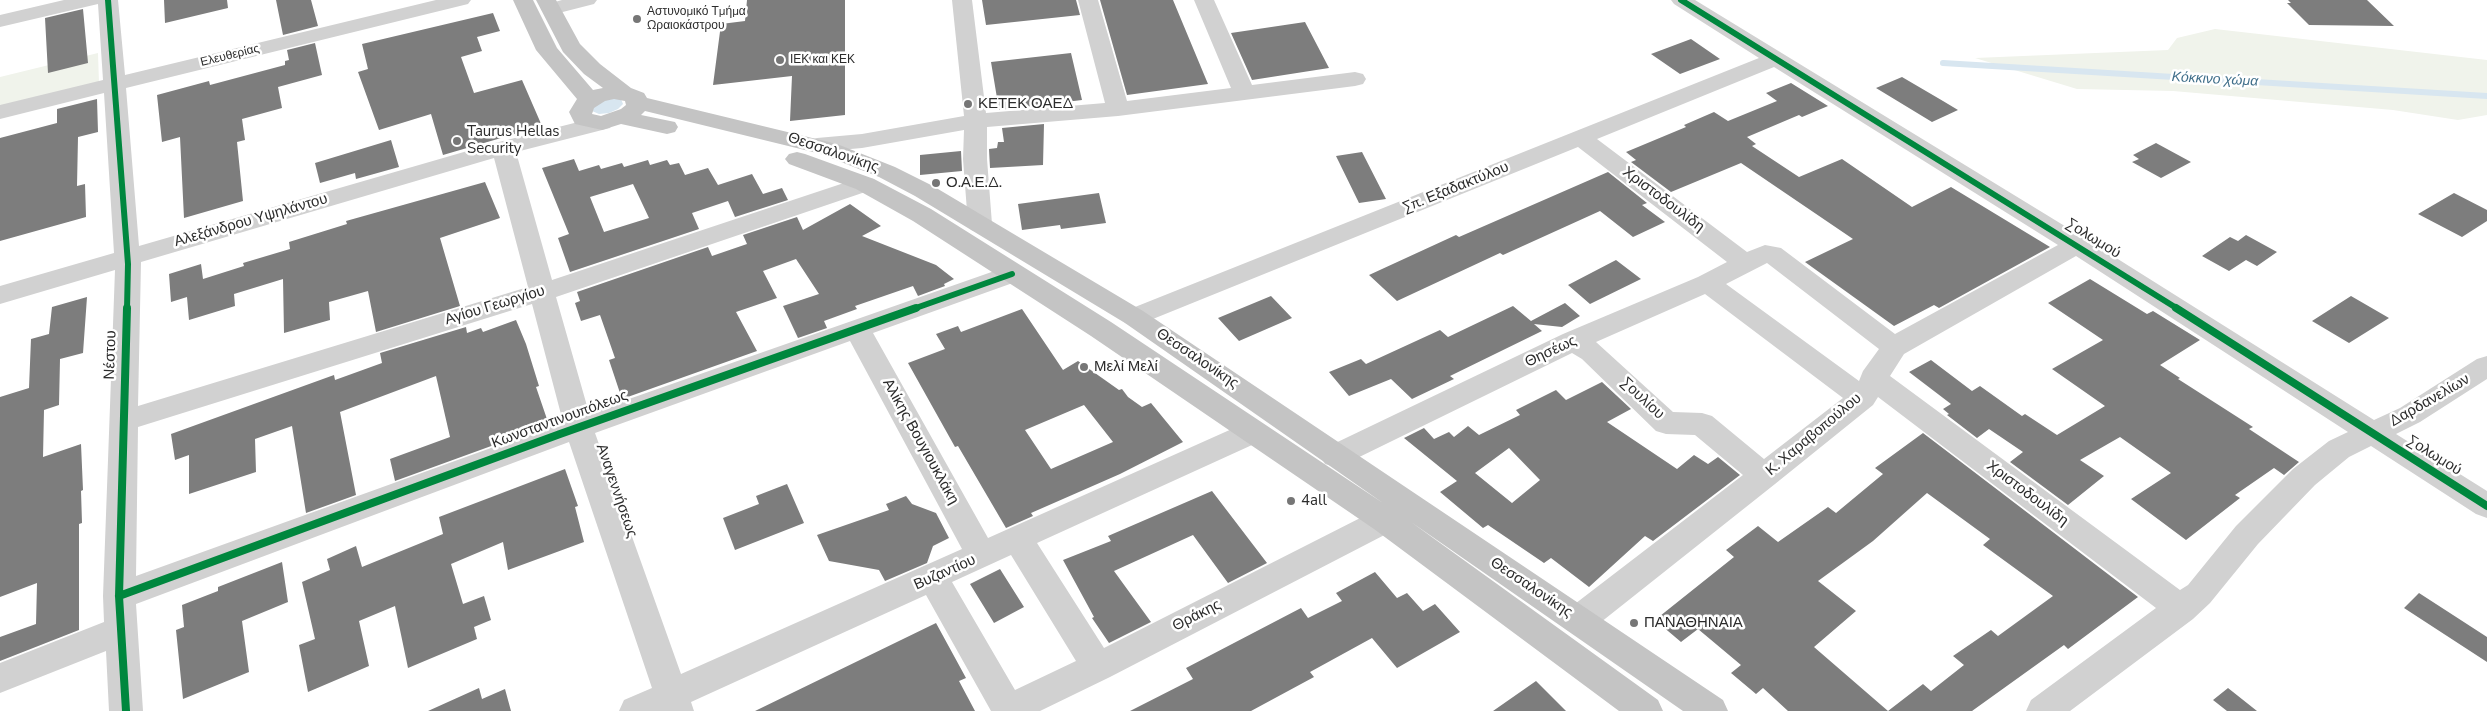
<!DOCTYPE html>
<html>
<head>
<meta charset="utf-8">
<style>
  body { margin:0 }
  canvas { display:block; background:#fff }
</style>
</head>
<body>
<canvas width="2487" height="711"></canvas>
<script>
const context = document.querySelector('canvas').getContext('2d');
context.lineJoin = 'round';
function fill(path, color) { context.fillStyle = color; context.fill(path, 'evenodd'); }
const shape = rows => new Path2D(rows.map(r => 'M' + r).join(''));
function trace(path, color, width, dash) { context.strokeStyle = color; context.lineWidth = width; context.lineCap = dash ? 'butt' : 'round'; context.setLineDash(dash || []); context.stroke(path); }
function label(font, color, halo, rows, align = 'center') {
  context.font = font + ' "Nunito Sans",sans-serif'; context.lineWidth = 5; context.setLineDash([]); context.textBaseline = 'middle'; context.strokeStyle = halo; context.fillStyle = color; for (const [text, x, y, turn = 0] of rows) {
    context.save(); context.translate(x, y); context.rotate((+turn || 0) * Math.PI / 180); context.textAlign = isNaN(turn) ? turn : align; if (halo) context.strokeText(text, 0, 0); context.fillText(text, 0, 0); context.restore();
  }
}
fill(shape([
  [2215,29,2487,60,2487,115,2458,120,2393,110,2173,91,2077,89,1975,58,2168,50,2177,38],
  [98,53,99,83,0,107,0,77]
]), '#f0f3eb');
fill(shape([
  [603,98,621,99,623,104,618,109,609,113,599,114,592,111,592,105]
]), '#d8e6f0');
trace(shape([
  [1943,63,2487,96]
]), '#d8e6f0', 6);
fill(shape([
  [164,0,227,0,228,8,165,23],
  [276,0,311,0,318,26,283,35],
  [747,0,845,0,845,115,790,121,792,76,713,85,721,24,745,21],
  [982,0,1076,0,1080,15,986,25],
  [1100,0,1173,0,1208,84,1127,95],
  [2288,0,2367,0,2394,26,2309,25,2287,3,2291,3],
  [83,9,88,63,48,73,45,18],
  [493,13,500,31,477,37,482,51,461,57,474,93,522,80,542,126,443,155,431,114,379,130,358,72,368,69,362,44],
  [1305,22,1329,68,1252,80,1231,33],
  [1691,39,1720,59,1680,74,1651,54],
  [315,43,322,75,278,87,282,108,242,119,245,140,237,142,243,201,184,218,180,137,162,142,157,95,209,81,210,85,285,65,285,61,289,60,287,50],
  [1071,53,1082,100,999,110,991,62],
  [1902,77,1943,101,1958,110,1932,122,1876,88],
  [1791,83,1828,106,1802,117,1799,115,1747,137,1756,144,1752,146,1799,177,1842,159,1912,207,1951,187,2050,247,1939,308,1934,305,1894,326,1805,262,1853,239,1741,163,1671,192,1631,162,1636,160,1626,152,1686,127,1684,125,1714,112,1728,121,1777,101,1766,93],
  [97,99,98,132,78,137,77,186,85,184,86,217,0,241,0,138,57,123,57,109],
  [1044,124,1043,165,990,168,989,149,997,148,998,142,1004,142,1002,128],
  [391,140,399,167,356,179,355,173,320,183,315,163],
  [2156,143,2191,162,2161,178,2132,162,2139,159,2133,155],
  [961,151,962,171,920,175,920,155],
  [1362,152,1386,199,1359,203,1336,156],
  [574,159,579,171,599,165,601,169,622,163,624,167,648,160,650,165,667,160,670,165,679,163,685,175,708,168,718,185,752,174,763,194,782,188,788,200,735,217,728,201,692,213,699,229,570,272,558,238,569,234,542,168],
  [633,184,649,218,604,232,590,197],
  [1608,172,1647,203,1642,205,1665,222,1633,237,1600,211,1503,255,1500,253,1397,301,1369,275,1456,235,1459,237],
  [485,182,500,218,440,238,460,306,376,332,368,291,329,302,330,320,284,333,283,279,234,294,235,306,189,320,187,297,171,302,169,274,201,264,203,279,244,266,243,263,290,249,289,242,347,224,346,221],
  [1099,193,1106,223,1061,229,1060,225,1022,230,1018,204],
  [2454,193,2487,210,2487,221,2462,237,2418,214],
  [850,204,881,226,862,236,936,265,954,279,944,284,945,286,918,296,913,286,855,306,857,309,824,321,827,328,798,338,783,306,819,294,796,259,763,271,777,298,736,312,757,351,622,399,609,360,615,358,600,315,581,321,575,303,580,301,577,292,708,247,712,256,747,244,743,235,797,217,803,230],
  [2246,235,2277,252,2257,266,2246,260,2229,271,2202,256,2230,237,2238,241],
  [1616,260,1641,279,1590,304,1568,285],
  [2090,279,2147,314,2153,311,2200,340,2160,365,2180,378,2178,379,2253,427,2249,429,2299,462,2284,475,2274,468,2235,495,2240,498,2186,540,2131,499,2171,473,2120,437,2080,460,2104,476,2068,505,2010,462,2023,452,1989,429,1977,438,1947,415,1949,414,1943,409,1951,404,1909,372,1931,360,1972,391,1980,386,2022,416,2025,414,2057,435,2105,406,2052,369,2103,340,2048,303],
  [1271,296,1292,318,1239,341,1218,318],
  [2351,296,2389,318,2349,343,2312,321],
  [87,297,83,353,60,359,59,405,44,410,43,457,81,444,83,490,81,491,82,523,79,524,79,630,0,661,0,637,36,624,37,583,0,597,0,397,29,388,31,339,49,334,52,307],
  [1565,303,1580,316,1562,327,1534,324,1542,331,1450,376,1454,379,1412,399,1391,379,1349,396,1329,372,1361,359,1366,364,1440,330,1448,337,1513,306,1531,321],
  [1022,309,1063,370,1078,361,1119,390,1122,389,1128,397,1142,407,1151,403,1183,442,1120,474,1031,513,1033,516,1006,528,958,446,955,447,908,363,945,349,936,334,958,326,961,332],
  [1084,405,1113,442,1051,469,1025,430],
  [516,320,526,344,539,386,536,387,549,425,395,481,390,459,450,437,436,376,340,412,356,495,306,513,292,426,255,439,256,472,189,494,189,455,175,460,171,434,334,375,335,380,382,363,380,353,466,327,467,333,481,328,483,332],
  [1602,382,1631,409,1607,422,1677,469,1694,455,1708,464,1718,457,1740,475,1653,541,1645,536,1589,587,1551,558,1544,563,1488,525,1483,528,1440,492,1457,481,1404,438,1424,428,1434,439,1449,432,1454,437,1468,426,1479,435,1520,415,1516,410,1556,390,1566,400],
  [1509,448,1540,480,1512,503,1475,473],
  [1923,433,2138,597,2068,649,2064,645,1972,711,1888,711,1923,684,1931,691,1964,665,1953,656,1991,630,1998,636,2053,596,1983,545,1990,539,1927,493,1873,541,1818,581,1856,611,1814,647,1888,711,1788,711,1763,688,1756,694,1731,673,1741,665,1698,629,1681,642,1655,620,1734,557,1726,550,1758,526,1778,542,1828,507,1836,513,1883,474,1875,468],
  [565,469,578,506,575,507,584,542,508,570,503,542,451,564,463,604,484,596,491,620,474,627,477,639,408,668,395,606,359,621,369,666,308,692,299,645,315,639,302,582,330,570,327,559,356,546,362,567,443,534,439,517],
  [787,484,804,523,735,550,723,518,759,504,756,496],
  [1212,491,1267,563,1228,583,1193,535,1114,571,1151,622,1109,643,1092,618,1094,617,1063,560,1111,541,1108,536],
  [906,496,912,504,936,513,949,538,933,546,927,563,885,581,879,570,829,561,817,535,889,510,886,504],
  [282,562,288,602,242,621,249,672,183,699,176,630,184,627,182,605,218,591,218,587],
  [1000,569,1024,607,994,623,970,584],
  [1375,572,1397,598,1407,593,1423,611,1435,604,1460,632,1397,668,1372,638,1310,672,1314,677,1251,711,1130,711,1193,679,1186,668,1301,608,1308,618,1342,601,1336,593],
  [2419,593,2487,637,2487,662,2404,608],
  [936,623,966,678,959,681,975,711,755,711],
  [1536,681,1566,711,1493,711],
  [479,688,482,699,505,689,511,711,428,711],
  [2228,688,2257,711,2227,711,2213,700]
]), '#7d7d7d');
fill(shape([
  [64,0,118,0,125,75,436,0,471,0,468,4,126,88,139,246,495,143,602,116,610,118,613,123,610,128,516,152,552,280,856,179,865,177,874,179,877,184,874,189,556,297,589,413,1003,268,1012,265,1021,268,1025,274,1021,280,873,333,988,538,1243,424,1253,421,1263,424,1268,432,1263,440,1037,543,1104,648,1374,511,1385,508,1396,511,1400,520,1396,529,1110,677,1040,711,991,711,926,595,691,702,694,711,619,711,624,700,652,688,569,442,136,604,143,711,109,711,106,651,0,693,0,663,104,622,103,596,115,270,0,304,0,286,114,253,104,93,0,119,0,105,103,80,98,4,0,27,0,15,64,0],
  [494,158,528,287,138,406,141,262,494,158],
  [532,304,563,422,136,576,138,427,532,304],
  [850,341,962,549,681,674,595,433,850,341],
  [1011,555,1076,661,1015,690,952,582,1011,555],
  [562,0,597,0,594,4,551,15,544,13,541,9,544,5,562,0],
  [952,0,972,0,986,113,1105,103,1078,0,1098,0,1127,101,1231,88,1194,0,1214,0,1252,85,1355,72,1363,74,1366,79,1363,84,1355,86,1118,116,987,127,987,159,992,224,989,230,980,232,971,230,968,224,963,159,964,130,862,148,817,152,809,150,805,145,809,140,817,138,862,134,964,116,952,0],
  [1671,0,1695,0,2086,239,2374,420,2400,408,2477,359,2487,356,2487,379,2420,422,2396,434,2487,491,2487,518,2476,514,2371,446,2349,457,2315,485,2258,544,2210,603,2193,619,2070,711,2026,711,2031,700,2156,608,1878,397,1873,405,1775,484,1591,630,1579,634,1567,630,1563,620,1567,610,1743,475,1695,435,1666,434,1656,431,1582,359,1572,353,1345,464,1335,467,1325,464,1320,456,1325,448,1563,334,1698,277,1727,262,1578,147,1143,323,1134,326,1125,323,1121,317,1125,311,1759,58,1674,4,1671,0],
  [1774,67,2058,245,1895,334,1781,248,1765,245,1747,252,1597,139,1774,67],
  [2076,256,2348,432,2329,441,2293,469,2236,526,2188,585,2180,590,1890,376,1904,354,2076,256],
  [1767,263,1879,349,1863,371,1859,381,1726,284,1767,263],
  [1705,294,1843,398,1764,459,1712,416,1702,413,1673,412,1596,342,1705,294]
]), '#d1d1d1');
fill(shape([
  [513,0,533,0,557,48,593,90,603,88,584,74,563,52,536,0,556,0,580,44,600,64,631,88,644,93,647,98,837,144,895,167,933,186,1143,311,1723,700,1728,711,1683,711,1411,522,1658,700,1663,711,1619,711,1374,529,1091,336,913,221,856,189,789,164,785,159,789,154,797,152,805,154,874,179,931,209,1111,322,1383,503,1125,323,915,196,879,177,821,154,645,111,641,115,675,122,678,127,675,132,667,134,621,124,602,130,575,124,569,112,577,99,536,50,513,0],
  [614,99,625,101,626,105,621,109,601,116,592,114,594,108,605,101,614,99]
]), '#c4c4c4');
trace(shape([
  [108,0,128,264,127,309],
  [1681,0,2178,309],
  [913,309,1012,274]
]), '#00873e', 6);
trace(shape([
  [2176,308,2487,506],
  [119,596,560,434,916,308],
  [126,711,119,596,127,308]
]), '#00873e', 8);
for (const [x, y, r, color] of [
  [637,19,5,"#767676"],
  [780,60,5,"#767676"],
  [968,104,5,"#767676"],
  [457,141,5,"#767676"],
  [936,183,5,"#767676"],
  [1084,367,5,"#767676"],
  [1291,501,5,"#767676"],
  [1634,623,5,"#767676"]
]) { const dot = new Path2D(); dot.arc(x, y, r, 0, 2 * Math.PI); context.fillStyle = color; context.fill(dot); trace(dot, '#fff', 2); }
label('12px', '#2c2c2c', '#fff', [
  ["Αστυνομικό Τμήμα",647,12],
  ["Ωραιοκάστρου",647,26],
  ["ΙΕΚ και ΚΕΚ",790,60]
], 'left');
label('12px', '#2c2c2c', '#fff', [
  ["Ελευθερίας",230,56,-14]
]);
label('italic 14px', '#3f6e8a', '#fff', [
  ["Κόκκινο χώμα",2215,80,3]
]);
label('15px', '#2c2c2c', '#fff', [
  ["ΚΕΤΕΚ ΟΑΕΔ",978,104],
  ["Taurus Hellas",467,132],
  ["Security",467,149],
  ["Ο.Α.Ε.Δ.",946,183],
  ["Μελί Μελί",1094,367],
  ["4all",1301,501],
  ["ΠΑΝΑΘΗΝΑΙΑ",1644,623]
], 'left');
label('15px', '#2c2c2c', '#fff', [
  ["Θεσσαλονίκης",833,153,19],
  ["Σπ. Εξαδακτύλου",1456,188,-22],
  ["Χριστοδουλίδη",1663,200,37],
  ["Αλεξάνδρου Υψηλάντου",251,221,-16],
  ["Σολωμού",2093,239,32],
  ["Αγίου Γεωργίου",495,306,-17],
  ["Θησέως",1551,352,-25],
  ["Νέστου",111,355,-88],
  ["Θεσσαλονίκης",1197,359,34],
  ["Σουλίου",1642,399,43],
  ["Δαρδανελίων",2430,401,-30],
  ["Κωνσταντινουπόλεως",560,420,-20],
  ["Κ. Χαραβοπούλου",1814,435,-40],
  ["Αλίκης Βουγιουκλάκη",920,442,61],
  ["Σολωμού",2434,456,32],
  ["Αναγεννήσεως",616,491,71],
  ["Χριστοδουλίδη",2027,494,37],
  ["Βυζαντίου",945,573,-24],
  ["Θεσσαλονίκης",1531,588,34],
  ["Θράκης",1197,616,-27]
]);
</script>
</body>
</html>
